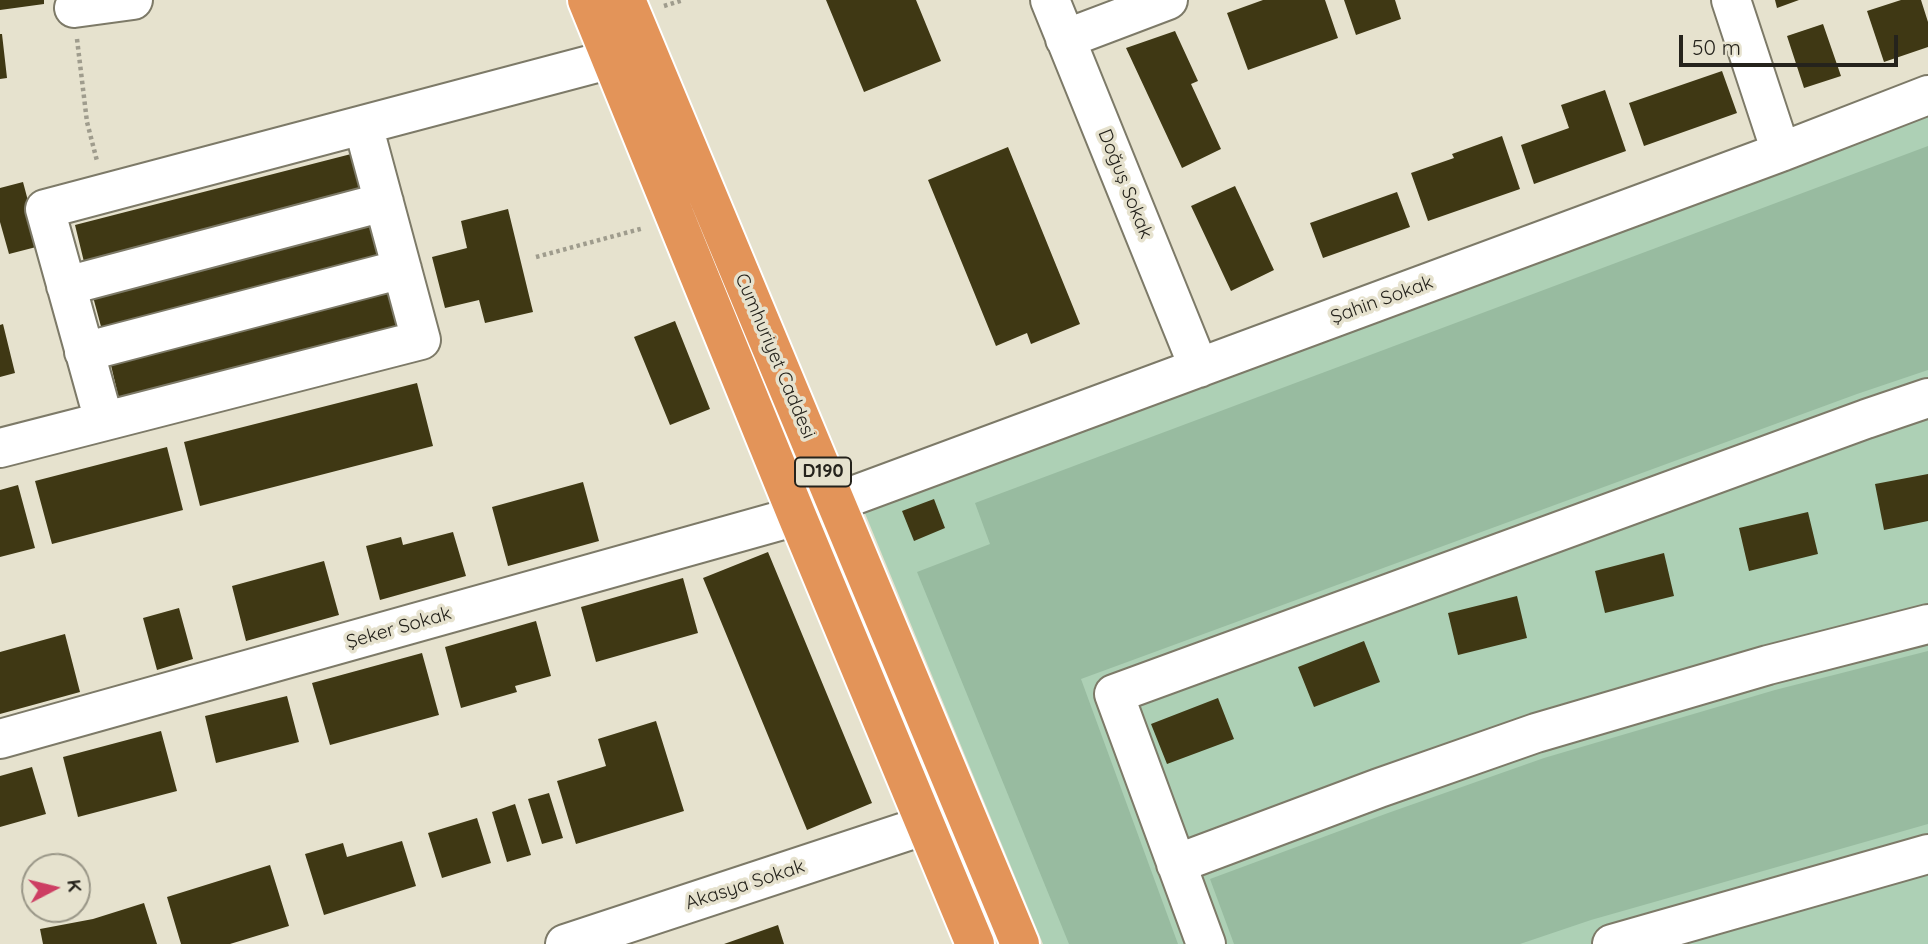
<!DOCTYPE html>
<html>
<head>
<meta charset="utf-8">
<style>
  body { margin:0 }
  #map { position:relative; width:1928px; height:944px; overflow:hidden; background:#e6e2ce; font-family:Quicksand,sans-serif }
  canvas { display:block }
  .north { position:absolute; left:21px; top:853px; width:70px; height:70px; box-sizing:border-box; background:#e6e2ce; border:2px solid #999687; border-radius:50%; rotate:83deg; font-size:19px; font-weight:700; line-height:28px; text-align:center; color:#25231c }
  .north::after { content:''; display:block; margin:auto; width:24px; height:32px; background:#cd3e63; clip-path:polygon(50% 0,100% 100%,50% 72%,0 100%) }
  .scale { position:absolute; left:1679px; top:35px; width:219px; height:32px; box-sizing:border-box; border:4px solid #25231c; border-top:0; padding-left:9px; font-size:21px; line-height:24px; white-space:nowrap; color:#25231c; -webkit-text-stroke:5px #e6e2ce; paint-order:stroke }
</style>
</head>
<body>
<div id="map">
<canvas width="1928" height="944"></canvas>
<div class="north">K</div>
<div class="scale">50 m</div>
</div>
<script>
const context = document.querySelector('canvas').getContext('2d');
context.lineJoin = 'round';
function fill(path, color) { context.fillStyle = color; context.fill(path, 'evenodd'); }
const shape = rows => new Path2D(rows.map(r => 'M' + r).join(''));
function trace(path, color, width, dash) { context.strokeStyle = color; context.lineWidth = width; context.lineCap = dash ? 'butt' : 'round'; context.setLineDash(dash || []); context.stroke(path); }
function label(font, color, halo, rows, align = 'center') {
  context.font = font + ' Quicksand,sans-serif'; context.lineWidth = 7; context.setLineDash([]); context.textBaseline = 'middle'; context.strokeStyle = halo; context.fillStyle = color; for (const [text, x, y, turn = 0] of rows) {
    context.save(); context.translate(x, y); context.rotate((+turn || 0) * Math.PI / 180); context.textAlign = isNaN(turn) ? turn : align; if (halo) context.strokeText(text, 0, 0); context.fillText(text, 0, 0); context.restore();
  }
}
fill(shape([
  [1928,95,1928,944,1043,944,857,494]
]), '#add0b5');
fill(shape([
  [1928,146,1928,370,1857,394,1081,679,1178,944,1069,944,917,572,990,544,975,503],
  [1928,651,1928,824,1591,920,1520,944,1234,944,1210,879,1388,813,1544,758,1775,690]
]), '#98bba0');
fill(shape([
  [0,0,44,0,44,4,0,10],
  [826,0,916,0,941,61,864,92],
  [1263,0,1325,0,1338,38,1248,70,1227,13],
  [1344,0,1395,0,1401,19,1356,35],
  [1775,0,1799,0,1777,8],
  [1901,0,1921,0,1928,22,1928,47,1884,62,1867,11],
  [1823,24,1841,76,1804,88,1787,36],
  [1175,31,1198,81,1191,84,1221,149,1182,168,1126,48],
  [0,34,2,34,7,78,0,79],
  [1722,71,1737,113,1644,146,1629,103],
  [1605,90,1626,151,1534,184,1521,145,1569,128,1561,105],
  [1502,136,1520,189,1428,221,1411,173,1454,158,1452,154],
  [1008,147,1080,324,1031,344,1027,333,996,346,928,180],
  [355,153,366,194,85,266,75,225],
  [23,182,40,246,9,254,0,222,0,188],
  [1235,186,1274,270,1231,291,1191,206],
  [1397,192,1410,227,1323,258,1310,223],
  [508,209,533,312,485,323,479,300,445,308,432,257,467,248,461,221],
  [373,221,383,262,103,334,92,293],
  [389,285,400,326,119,399,109,357],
  [675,321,710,409,670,425,634,337],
  [3,324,15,373,0,377,0,325],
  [417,383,433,446,200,506,184,442],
  [167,447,183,510,52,544,35,481],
  [1928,474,1928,521,1884,530,1875,484],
  [583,482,599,541,508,566,492,507],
  [18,485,35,548,0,557,0,490],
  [934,499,945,528,914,541,902,511],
  [1808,512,1818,554,1749,571,1739,528],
  [453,532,466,576,380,600,366,546,401,537,403,545],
  [768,552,872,803,807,830,703,578],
  [1664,553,1674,596,1605,613,1595,571],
  [324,561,339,615,246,641,232,586],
  [683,578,698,633,596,662,581,607],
  [1517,596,1527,638,1458,655,1448,613],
  [179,608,193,659,157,670,143,618],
  [536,621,551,676,515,686,517,692,461,708,445,647],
  [65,634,80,692,0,714,0,652],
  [1364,641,1380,682,1314,707,1298,667],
  [422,653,439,715,330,745,312,683],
  [287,696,299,742,216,763,205,716],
  [1218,698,1234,739,1167,764,1151,724],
  [656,721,684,811,576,844,557,781,606,766,598,739],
  [161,731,177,791,78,817,63,757],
  [32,767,46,814,0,827,0,776],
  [549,793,563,838,542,844,528,799],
  [515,804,531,855,507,862,492,812],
  [477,818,491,863,442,878,428,833],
  [402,841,416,886,324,915,305,854,343,843,347,857],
  [270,865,289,926,230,944,181,944,167,897],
  [144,903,157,944,43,944,40,929,93,919],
  [778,925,784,944,724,944]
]), '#3f3814');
const minor = shape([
  [1050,0,1199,368],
  [1731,0,1781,152],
  [74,8,133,0],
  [1065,39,1168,0],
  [66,286,384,202],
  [84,352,402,269],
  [104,421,45,209,612,59],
  [0,448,421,340,363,125],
  [836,502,1781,152,1928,95],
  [0,739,797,516],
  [1176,864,1379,788,1536,733,1768,665,1928,624],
  [565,944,926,825],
  [1206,944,1114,694,1866,419,1928,398],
  [1612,944,1928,854]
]);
const highway = shape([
  [587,0,797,516,975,944],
  [626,0,1020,944]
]);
trace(minor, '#7d7a68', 42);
trace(highway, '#fff', 42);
trace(shape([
  [664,6,683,0],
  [77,39,87,122,97,161],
  [536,257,644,228]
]), '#9f9c8d', 4.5, [3.5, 3.5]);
trace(minor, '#fff', 38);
trace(highway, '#e39459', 38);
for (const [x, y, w] of [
  [823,472,56]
]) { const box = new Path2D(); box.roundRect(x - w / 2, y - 14.5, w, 29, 5); context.fillStyle = '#e6e2ce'; context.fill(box); trace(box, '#25231c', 2); }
label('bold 18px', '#25231c', null, [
  ["D190",823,472]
]);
label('19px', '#25231c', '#e6e2ce', [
  ["Doğuş Sokak",1125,184,68],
  ["Şahin Sokak",1382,300,-20],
  ["Cumhuriyet Caddesi",775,356,67],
  ["Şeker Sokak",399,628,-16],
  ["Akasya Sokak",745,885,-18]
]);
</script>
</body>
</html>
